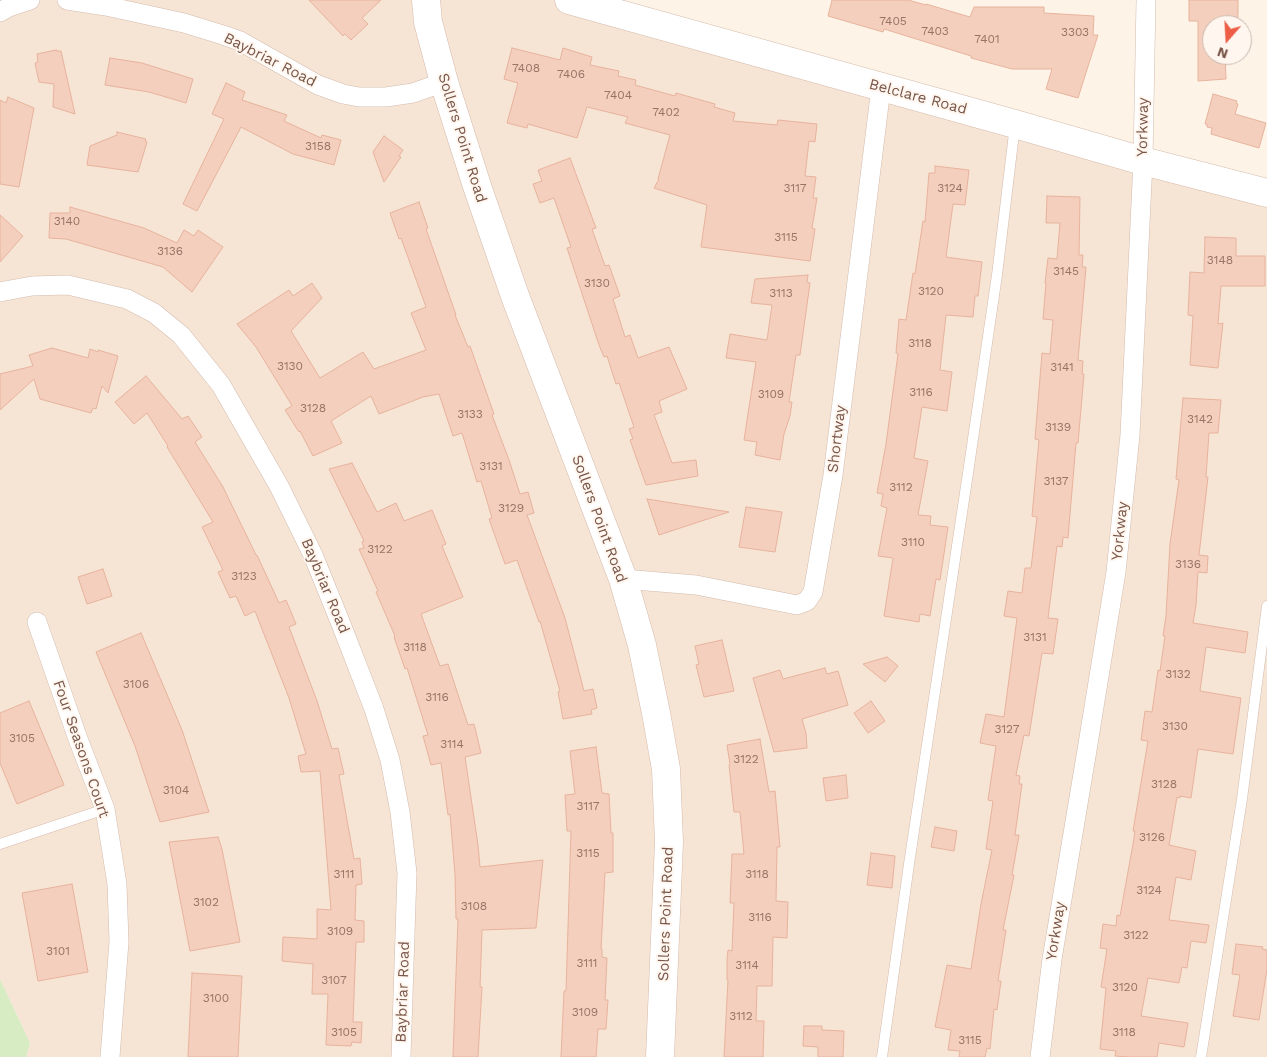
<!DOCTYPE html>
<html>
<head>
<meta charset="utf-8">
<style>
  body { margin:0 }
  #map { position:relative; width:1267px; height:1057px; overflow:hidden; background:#fdf3e7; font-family:"Work Sans",sans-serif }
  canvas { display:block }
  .north { position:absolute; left:1202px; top:15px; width:50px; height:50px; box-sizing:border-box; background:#fff7ef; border:1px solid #c9b7ad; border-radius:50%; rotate:199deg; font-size:14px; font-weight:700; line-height:20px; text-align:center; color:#795649 }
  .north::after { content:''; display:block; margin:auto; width:18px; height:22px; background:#ed5e47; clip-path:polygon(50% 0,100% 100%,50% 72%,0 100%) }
</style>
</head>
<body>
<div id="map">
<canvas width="1267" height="1057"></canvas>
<div class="north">N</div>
</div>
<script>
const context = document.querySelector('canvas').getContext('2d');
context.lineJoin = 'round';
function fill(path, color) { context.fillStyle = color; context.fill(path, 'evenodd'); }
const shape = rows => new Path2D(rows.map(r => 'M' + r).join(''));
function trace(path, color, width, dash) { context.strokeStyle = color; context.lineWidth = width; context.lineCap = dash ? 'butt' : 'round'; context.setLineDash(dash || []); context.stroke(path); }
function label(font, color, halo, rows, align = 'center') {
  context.font = font + ' "Work Sans",sans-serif'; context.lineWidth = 4; context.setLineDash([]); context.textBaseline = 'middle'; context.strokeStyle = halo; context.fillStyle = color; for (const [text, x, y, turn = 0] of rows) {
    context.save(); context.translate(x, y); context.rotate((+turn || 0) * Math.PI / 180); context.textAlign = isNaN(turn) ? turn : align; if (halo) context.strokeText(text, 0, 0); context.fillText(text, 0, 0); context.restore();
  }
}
fill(shape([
  [0,0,583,0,1267,206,1267,1057,26,1057,30,1043,0,979]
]), '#f6e4d5');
fill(shape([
  [0,979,30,1043,26,1057,0,1057]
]), '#d8ecc4');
const building = shape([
  [309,0,381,0,362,18,368,24,351,40,345,34,343,36,309,0],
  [832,0,908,0,926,5,926,4,970,17,974,7,1044,7,1044,13,1094,16,1093,35,1098,35,1078,98,1046,89,1052,69,1012,69,971,58,971,56,884,29,883,32,828,16,832,0],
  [1189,0,1238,0,1238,25,1212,25,1212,55,1225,55,1226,79,1198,81,1198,21,1189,21,1189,0],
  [512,48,560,60,563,48,592,57,590,65,619,71,618,76,636,80,635,85,675,96,676,93,715,104,714,107,735,113,733,121,777,125,778,120,817,124,815,142,809,141,805,176,816,177,813,198,817,198,812,228,815,229,810,261,701,247,707,205,654,188,659,179,658,179,670,135,625,123,628,117,587,107,577,138,528,124,527,128,507,123,518,83,504,79,512,48],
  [56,50,56,51,61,51,75,114,53,107,54,84,39,82,35,63,38,62,37,54,56,50],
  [110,58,142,63,193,79,186,103,149,92,105,85,110,58],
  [226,83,245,92,242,100,287,115,284,121,321,138,322,135,341,140,334,165,293,154,241,127,197,211,183,204,224,119,212,114,226,83],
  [1213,94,1237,101,1236,103,1238,104,1235,114,1266,123,1259,148,1211,134,1212,128,1207,127,1207,124,1205,124,1213,94],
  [8,97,34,108,19,187,0,184,0,100,6,103,8,97],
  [117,132,146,139,145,141,147,142,138,172,87,165,90,146,117,135,117,132],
  [384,136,403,150,399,156,401,157,384,182,373,152,384,136],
  [570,158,596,228,592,229,605,266,609,265,620,296,613,299,625,337,630,335,638,358,669,347,687,389,659,401,662,412,654,415,672,463,696,460,698,476,646,485,630,440,633,439,629,429,634,427,619,383,616,384,607,356,604,357,599,345,567,248,571,247,554,198,540,203,533,184,542,181,538,170,570,158],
  [935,166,969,170,965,205,953,204,946,257,982,262,978,296,975,296,973,317,946,315,940,370,952,372,947,411,922,407,914,458,928,461,918,515,931,516,930,525,948,527,940,580,936,579,930,616,920,614,919,622,884,616,893,558,878,556,887,508,881,506,883,494,877,493,886,444,898,354,896,353,899,319,906,320,913,273,915,274,923,221,925,222,929,173,935,173,935,166],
  [1047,196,1080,197,1079,255,1083,255,1082,267,1086,267,1078,360,1083,361,1082,374,1084,374,1078,443,1076,443,1068,538,1063,537,1062,547,1057,546,1048,618,1058,619,1053,654,1042,653,1029,736,1024,735,1016,775,1020,776,1019,784,1022,784,1015,835,1019,835,1012,875,1014,875,1003,930,1006,930,998,981,1001,981,997,1010,994,1009,990,1049,987,1048,985,1057,959,1057,960,1051,948,1050,951,1030,935,1027,947,965,971,969,981,904,992,850,986,849,993,801,988,800,996,746,980,743,986,714,1004,717,1017,618,1004,616,1008,591,1022,593,1025,568,1031,568,1037,517,1032,516,1039,440,1035,439,1042,353,1050,354,1053,320,1043,319,1046,283,1045,283,1048,258,1057,259,1060,223,1046,223,1047,196],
  [419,202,428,228,426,229,456,315,455,315,468,347,470,346,494,414,492,415,509,460,520,494,528,492,534,513,527,515,565,618,584,691,593,689,597,708,591,710,592,714,563,719,558,692,560,691,540,621,539,622,517,560,505,564,489,519,492,518,481,481,477,482,462,433,453,436,439,394,423,397,379,414,371,396,331,421,342,443,313,456,300,431,299,432,285,410,292,406,291,404,256,347,237,324,289,290,293,296,312,283,322,298,291,331,320,378,363,352,374,369,426,350,411,313,426,307,401,238,399,239,390,213,419,202],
  [70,207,144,228,177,243,184,230,194,236,198,230,223,247,192,292,163,267,66,239,49,238,50,213,70,213,70,207],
  [0,215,23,236,0,262,0,215],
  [1205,237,1236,238,1236,256,1265,256,1265,286,1221,286,1218,324,1223,323,1218,368,1190,365,1193,316,1188,315,1190,272,1204,273,1205,237],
  [808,275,807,282,810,283,800,355,796,355,789,402,792,402,790,416,784,434,780,460,755,455,757,442,744,440,756,362,726,358,730,334,767,340,772,305,751,303,755,279,808,275],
  [52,348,88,358,90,349,98,352,98,350,118,356,108,393,102,386,96,409,93,408,91,413,40,399,34,379,0,410,0,374,33,366,29,355,52,348],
  [146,376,182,419,188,416,202,437,195,442,223,487,256,555,257,555,279,603,286,600,296,624,289,627,317,701,332,749,338,748,344,774,339,775,354,859,360,858,362,884,356,885,355,920,364,921,364,942,356,942,353,1022,362,1022,361,1043,352,1042,351,1046,326,1045,328,994,312,994,313,964,282,961,283,937,317,939,317,909,331,910,320,771,301,772,298,756,306,754,289,698,255,611,245,616,236,596,230,598,218,572,223,570,202,527,213,522,167,447,168,446,147,413,134,424,115,402,146,376],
  [1183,398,1221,400,1218,433,1209,433,1206,477,1208,477,1199,555,1208,556,1207,573,1198,572,1196,605,1193,623,1248,632,1245,653,1206,647,1200,691,1241,698,1233,754,1198,749,1191,798,1180,796,1180,798,1177,797,1169,845,1196,851,1191,880,1176,877,1169,920,1209,925,1206,943,1191,941,1187,968,1182,967,1179,983,1148,978,1141,1016,1188,1023,1184,1047,1159,1043,1157,1057,1130,1057,1115,1056,1116,1051,1100,1049,1106,988,1101,987,1107,949,1100,948,1103,924,1116,926,1117,915,1120,916,1133,844,1135,831,1133,831,1148,741,1141,740,1145,711,1152,712,1158,670,1160,671,1165,636,1163,636,1166,616,1170,544,1179,480,1176,479,1183,398],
  [352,463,377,512,396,503,404,521,432,510,446,544,442,546,463,597,421,614,440,666,448,664,468,725,474,724,481,753,465,757,478,845,480,867,543,860,536,928,482,930,480,987,482,987,478,1057,453,1057,458,919,456,919,455,875,450,814,448,815,441,763,431,765,423,736,428,735,407,668,405,669,394,637,395,636,376,592,378,591,359,549,364,548,362,542,364,541,329,469,352,463],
  [647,499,729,512,659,535,647,499],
  [746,507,782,512,775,552,739,547,746,507],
  [103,569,112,596,87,604,78,577,103,569],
  [141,633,182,730,209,812,160,822,135,746,96,652,141,633],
  [722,640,734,691,704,697,696,665,699,664,695,646,722,640],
  [887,657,898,666,885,682,863,664,887,657],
  [825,668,827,674,838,671,848,705,802,719,806,733,807,748,774,752,753,678,780,670,783,679,825,668],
  [29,701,64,785,17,804,0,763,0,713,29,701],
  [871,701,885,721,868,733,854,713,871,701],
  [760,739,769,792,775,791,780,847,777,847,776,901,788,902,787,938,773,937,772,986,757,986,756,1021,764,1021,763,1057,724,1057,728,980,727,980,727,960,728,950,732,951,734,903,730,903,732,854,744,854,740,812,734,812,729,765,730,764,727,745,760,739],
  [596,747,602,793,609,794,611,833,613,833,613,872,605,873,601,949,602,949,602,957,607,958,605,1000,608,1000,606,1029,598,1029,596,1057,561,1057,564,991,566,991,571,831,567,831,565,795,575,794,570,751,596,747],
  [846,775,848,798,826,801,823,778,846,775],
  [935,827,957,831,954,851,931,847,935,827],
  [218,837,222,849,240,942,190,951,169,842,218,837],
  [871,853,895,856,892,888,867,885,871,853],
  [72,884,88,972,38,981,22,893,72,884],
  [1236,944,1263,947,1262,949,1267,950,1267,969,1259,1020,1233,1016,1240,975,1232,974,1236,944],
  [192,973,242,976,238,1057,188,1057,192,973],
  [804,1026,822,1026,822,1030,844,1031,843,1057,818,1057,818,1047,803,1046,804,1026]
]);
fill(building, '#f4cfbd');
trace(building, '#e8b39d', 1);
const lane = shape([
  [0,844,105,809],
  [882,1057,909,864,968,473,997,275,1015,125],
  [1201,1057,1242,799,1267,606]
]);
const street = shape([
  [67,0,106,6,184,23,223,35,240,41,318,85,343,94,359,97,386,97,413,93,444,82],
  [0,12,9,7,30,0],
  [0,292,32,286,68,285,127,299,154,313,181,335,221,385,279,486,313,555,341,624,374,709,390,760,400,812,407,873,401,1057],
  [623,579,696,585,797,605,807,601,813,592,833,475,881,88],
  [37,622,78,739,105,809,117,884,119,942,110,1057],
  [1040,1057,1052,959,1087,750,1116,572,1130,435,1143,161,1146,0]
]);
const secondary = shape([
  [426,0,428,22,444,82,477,186,515,296,623,579,642,645,656,713,666,769,669,842,660,1057],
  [569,0,1015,124,1143,161,1267,193]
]);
trace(lane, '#d3bcae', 11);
trace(street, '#d3bcae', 20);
trace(secondary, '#d6bbab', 29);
trace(lane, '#fff', 10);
trace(street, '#fff', 19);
trace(secondary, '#fff', 28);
label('12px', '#987466', null, [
  ["7405",893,21],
  ["7403",935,31],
  ["3303",1075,32],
  ["7401",987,39],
  ["7408",526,68],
  ["7406",571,74],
  ["7404",618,95],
  ["7402",666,112],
  ["3158",318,146],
  ["3117",795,188],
  ["3124",950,188],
  ["3140",67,221],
  ["3115",786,237],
  ["3136",170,251],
  ["3148",1220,260],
  ["3145",1066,271],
  ["3130",597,283],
  ["3120",931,291],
  ["3113",781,293],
  ["3118",920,343],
  ["3130",290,366],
  ["3141",1062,367],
  ["3116",921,392],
  ["3109",771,394],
  ["3128",313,408],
  ["3133",470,414],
  ["3142",1200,419],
  ["3139",1058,427],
  ["3131",491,466],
  ["3137",1056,481],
  ["3112",901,487],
  ["3129",511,508],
  ["3110",913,542],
  ["3122",380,549],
  ["3136",1188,564],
  ["3123",244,576],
  ["3131",1035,637],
  ["3118",415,647],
  ["3132",1178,674],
  ["3106",136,684],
  ["3116",437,697],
  ["3130",1175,726],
  ["3127",1007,729],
  ["3105",22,738],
  ["3114",452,744],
  ["3122",746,759],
  ["3128",1164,784],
  ["3104",176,790],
  ["3117",588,806],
  ["3126",1152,837],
  ["3115",588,853],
  ["3111",344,874],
  ["3118",757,874],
  ["3124",1149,890],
  ["3102",206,902],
  ["3108",474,906],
  ["3116",760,917],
  ["3109",340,931],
  ["3122",1136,935],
  ["3101",58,951],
  ["3111",587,963],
  ["3114",747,965],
  ["3107",334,980],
  ["3120",1125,987],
  ["3100",216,998],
  ["3109",585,1012],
  ["3112",741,1016],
  ["3105",344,1032],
  ["3118",1124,1032],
  ["3115",970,1040]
]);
label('15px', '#795649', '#fff7ef', [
  ["Baybriar Road",270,60,27],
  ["Belclare Road",918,97,15],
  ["Yorkway",1143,127,-89],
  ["Sollers Point Road",462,138,73],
  ["Shortway",837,439,-83],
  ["Sollers Point Road",599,519,70],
  ["Yorkway",1120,531,-84],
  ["Baybriar Road",325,586,67],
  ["Four Seasons Court",81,749,71],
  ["Sollers Point Road",666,914,-88],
  ["Yorkway",1056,931,-81],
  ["Baybriar Road",403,992,-88]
]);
</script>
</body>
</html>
